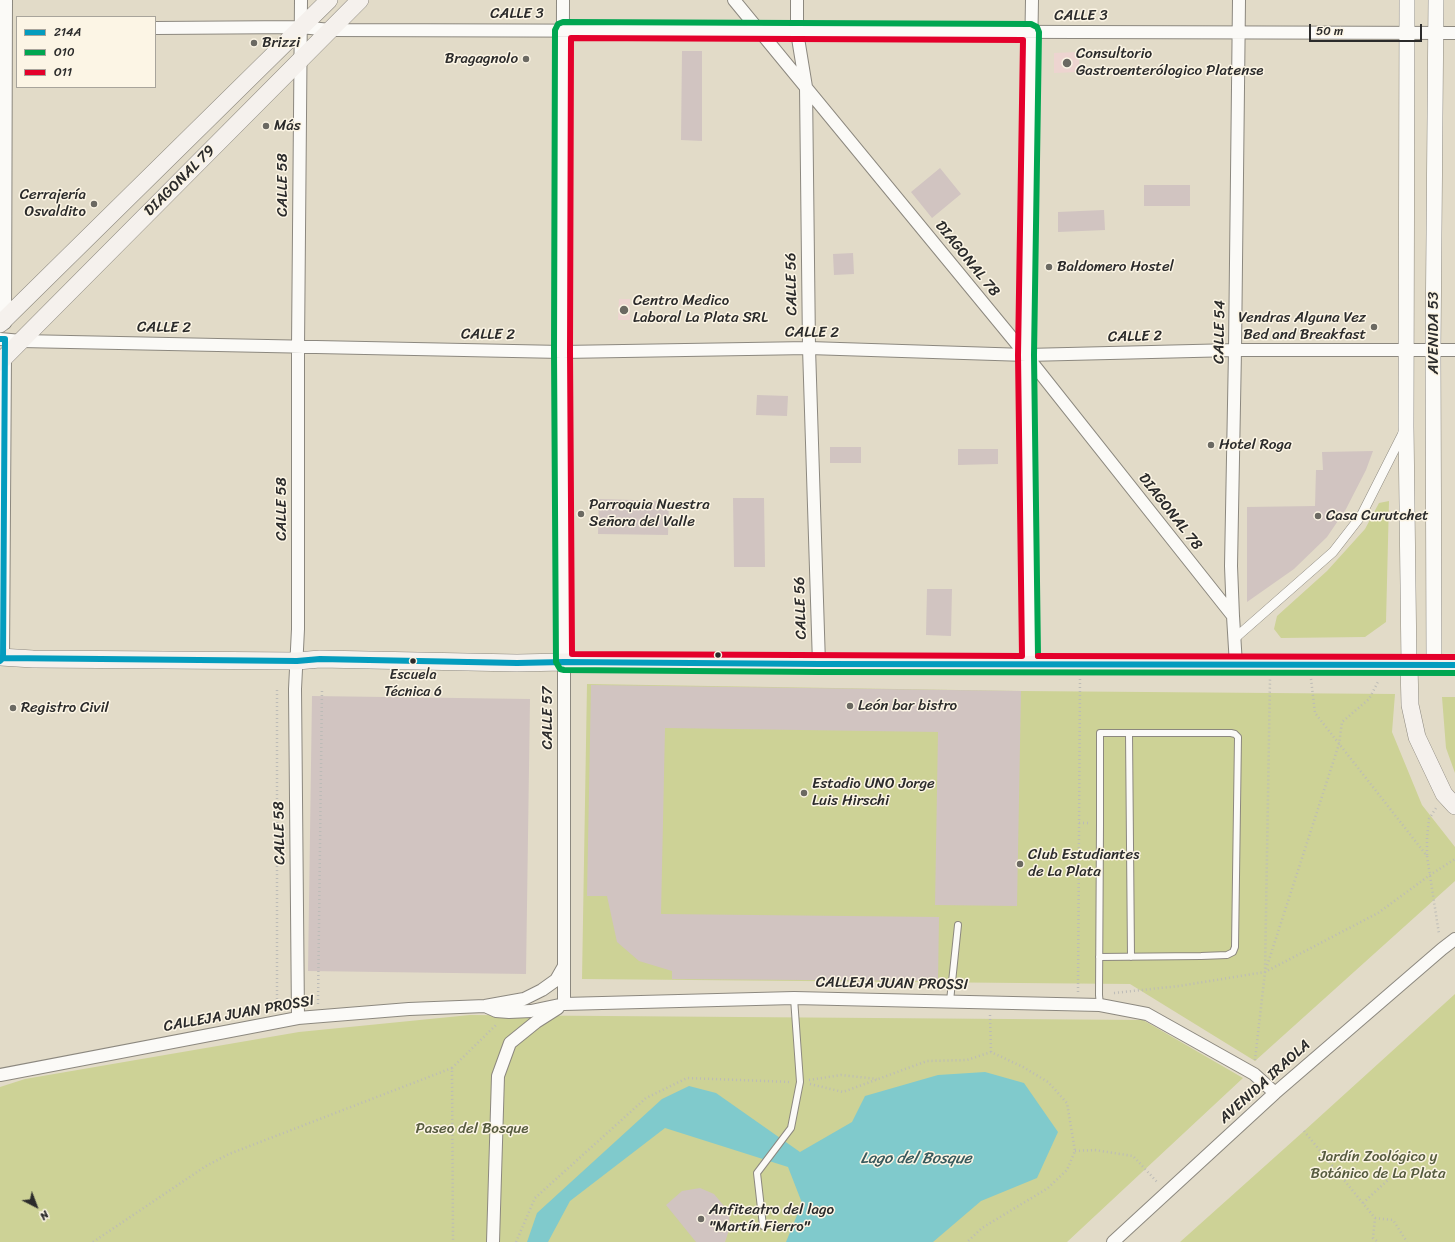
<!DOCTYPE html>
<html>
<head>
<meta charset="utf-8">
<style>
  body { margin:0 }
  #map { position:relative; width:1455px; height:1242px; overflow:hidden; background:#e2dbc8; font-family:Sriracha,sans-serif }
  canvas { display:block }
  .legend { position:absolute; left:16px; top:16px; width:140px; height:72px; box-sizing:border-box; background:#fcf5e5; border:1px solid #a8a49b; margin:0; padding:5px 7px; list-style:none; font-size:12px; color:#2b2b2b }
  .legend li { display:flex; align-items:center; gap:8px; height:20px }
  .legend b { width:20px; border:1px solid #a8a49b }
  .north { position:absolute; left:16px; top:1186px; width:40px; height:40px; -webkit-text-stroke:3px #fcf5e5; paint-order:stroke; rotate:138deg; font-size:11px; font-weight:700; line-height:16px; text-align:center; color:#2b2b2b }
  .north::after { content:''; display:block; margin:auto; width:14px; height:18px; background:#2b2b2b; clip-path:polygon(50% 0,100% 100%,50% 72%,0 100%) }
  .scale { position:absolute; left:1309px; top:24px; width:113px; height:18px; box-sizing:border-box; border:2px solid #2b2b2b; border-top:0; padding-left:5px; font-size:12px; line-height:14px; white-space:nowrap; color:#2b2b2b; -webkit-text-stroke:3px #fcf5e5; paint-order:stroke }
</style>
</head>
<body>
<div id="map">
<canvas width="1455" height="1242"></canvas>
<ul class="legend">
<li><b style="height:5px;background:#049cbe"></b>214A</li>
<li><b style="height:5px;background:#00a651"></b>O10</li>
<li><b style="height:5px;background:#e4002b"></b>O11</li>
</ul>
<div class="north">N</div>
<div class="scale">50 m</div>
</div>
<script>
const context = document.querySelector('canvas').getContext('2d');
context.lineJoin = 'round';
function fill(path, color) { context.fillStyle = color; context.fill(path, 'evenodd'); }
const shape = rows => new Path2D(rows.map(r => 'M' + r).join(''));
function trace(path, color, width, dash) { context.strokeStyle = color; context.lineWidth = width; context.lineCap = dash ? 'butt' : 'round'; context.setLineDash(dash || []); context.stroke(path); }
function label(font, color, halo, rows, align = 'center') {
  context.font = font + ' Sriracha,sans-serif'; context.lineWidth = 3; context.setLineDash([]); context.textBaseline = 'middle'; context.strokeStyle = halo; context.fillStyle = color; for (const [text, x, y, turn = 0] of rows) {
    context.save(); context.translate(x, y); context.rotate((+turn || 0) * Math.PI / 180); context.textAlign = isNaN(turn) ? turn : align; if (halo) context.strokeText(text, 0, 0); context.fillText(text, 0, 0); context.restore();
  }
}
fill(shape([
  [1079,52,1079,72,1054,73,1054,53],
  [619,299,630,299,630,320,618,320]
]), '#edd4d0');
fill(shape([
  [1389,501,1386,622,1365,637,1281,638,1274,629,1277,616,1327,571,1365,529,1379,503],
  [587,684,1021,691,1395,694,1392,732,1422,805,1455,847,1455,881,1255,1061,1130,984,582,979],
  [1442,697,1455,697,1455,773,1446,748],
  [1455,994,1455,1242,1180,1242,1304,1131],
  [470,1015,1143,1020,1243,1078,1067,1242,0,1242,0,1087,25,1079,299,1032]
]), '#cdd296');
fill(shape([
  [985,1072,1024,1083,1058,1132,1037,1178,981,1201,933,1242,786,1242,802,1203,788,1167,665,1128,570,1201,548,1242,527,1242,537,1213,662,1099,689,1086,716,1093,800,1152,852,1122,865,1096,938,1075]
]), '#80cacc');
fill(shape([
  [682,51,702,51,702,141,681,140],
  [940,168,961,194,932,218,911,192],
  [1144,185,1190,185,1190,206,1144,206],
  [1104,210,1105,230,1058,232,1058,212],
  [853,253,854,274,834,275,833,254],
  [757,395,788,396,787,416,756,415],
  [830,447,861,447,861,463,830,463],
  [958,449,998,449,998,464,958,465],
  [1373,451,1366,470,1346,509,1327,537,1294,569,1247,602,1247,507,1315,506,1316,470,1323,470,1322,452],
  [733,498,764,498,765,567,734,567],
  [599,499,669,501,668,535,598,534],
  [927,589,952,589,951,636,926,635],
  [591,685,1021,691,1017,906,935,905,938,732,665,728,661,914,939,917,938,981,672,979,672,971,639,961,617,942,607,896,587,896],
  [312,696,530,699,526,974,308,971],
  [700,1188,714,1194,729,1212,730,1227,725,1242,696,1242,666,1205,682,1191]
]), '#d1c4c1');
const service = shape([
  [1129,733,1131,957],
  [1099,957,1201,956,1227,955,1233,952,1235,947,1238,737,1235,734,1231,733,1100,733,1100,824,1099,995,1100,1005],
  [950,1001,958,925],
  [763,1226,757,1173,791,1128,800,1082,794,998]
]);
const pedestrian = shape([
  [1234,639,1333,552,1361,516,1404,431]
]);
const minor = shape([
  [563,0,562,352,564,662,564,1004],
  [734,0,1026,355,1233,616],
  [797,0,797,32,806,87,809,348,819,664],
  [155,28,301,27,330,30,1455,33],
  [5,323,6,0],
  [0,339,21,341,562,352,809,348,1026,355,1235,350,1455,350],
  [3,658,5,354],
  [1030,664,1026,355,1032,0],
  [1236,665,1233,616,1231,566,1235,350,1239,0],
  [485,1006,496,1011,509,1012,531,1011,564,1004,794,998,1100,1005,1147,1014,1254,1074,1275,1093],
  [298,1018,295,689,298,629,298,347,301,0],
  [0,1075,298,1018,409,1009,485,1006,524,999,542,990,556,980,564,966],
  [493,1242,498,1076,510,1043,536,1022,558,1008],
  [1113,1242,1275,1093,1442,949,1455,939]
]);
const tertiary = shape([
  [1407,0,1406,426,1409,665],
  [1434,665,1433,350,1436,0]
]);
const secondary = shape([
  [0,324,329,0],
  [0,362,360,0],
  [0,657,33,659,297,661,320,659,517,663,564,662,819,664,1455,665],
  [1409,665,1410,705,1417,737,1444,794,1455,806]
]);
trace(service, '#8c887f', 8);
trace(pedestrian, '#8c887f', 10);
trace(minor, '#8c887f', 14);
trace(tertiary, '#8c887f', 16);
trace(secondary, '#8c887f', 18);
trace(shape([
  [1311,679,1315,713,1427,856,1439,934],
  [277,690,277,1010],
  [1079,823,1091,823],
  [1427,855,1427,837,1429,819,1436,808],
  [1266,969,1339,744,1342,722,1369,699,1379,680],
  [1078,992,1080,679],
  [1114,993,1179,986,1265,972,1378,913,1430,875,1455,859],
  [318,1004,322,689],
  [990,1015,991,1052],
  [1255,1060,1265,972,1270,679],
  [452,1068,497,1024],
  [809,1080,841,1075,877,1079],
  [810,1084,843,1092,927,1061,967,1060,991,1052,1023,1067,1048,1082,1067,1103,1075,1151,1067,1170,1048,1188,982,1228,967,1242],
  [1304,1131,1375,1218,1373,1238,1378,1242],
  [1075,1151,1095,1150,1133,1156,1158,1183],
  [1363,1203,1389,1179],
  [1375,1218,1393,1220,1407,1242],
  [93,1242,206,1166,229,1154,452,1068,453,1242],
  [516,1242,535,1198,646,1098,687,1078,791,1082]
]), '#bcbbb7', 2.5, [1, 3]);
trace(service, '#fbfaf7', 6);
trace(pedestrian, '#fbfaf7', 9);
trace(minor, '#fbfaf7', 12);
trace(tertiary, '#fbfaf7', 15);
trace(secondary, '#f5f1ed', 17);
trace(shape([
  [0,339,5,339,3,658],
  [0,661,3,658,297,661,320,659,517,663,564,662,819,664,1455,665]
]), '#049cbe', 6);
trace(shape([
  [1038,656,1034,355,1039,32,1037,27,1031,24,563,22,558,24,555,30,554,352,556,662,560,669,564,670,819,672,1455,673]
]), '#00a651', 6);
trace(shape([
  [571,38,1023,40,1018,355,1022,656,572,654,570,352,571,38],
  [1038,656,1455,657]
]), '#e4002b', 6);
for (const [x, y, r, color] of [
  [254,43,4,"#6b6962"],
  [526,59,4,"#6b6962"],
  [1067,63,5,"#6b6962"],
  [266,126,4,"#6b6962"],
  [94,204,4,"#6b6962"],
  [1049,267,4,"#6b6962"],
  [624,310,5,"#6b6962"],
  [1374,327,4,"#6b6962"],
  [1211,445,4,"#6b6962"],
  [581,514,4,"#6b6962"],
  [1318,516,4,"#6b6962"],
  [718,655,3.5,"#2b2b2b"],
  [413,661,3.5,"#2b2b2b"],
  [850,706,4,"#6b6962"],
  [13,708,4,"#6b6962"],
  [804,793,4,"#6b6962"],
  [1020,864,4,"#6b6962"],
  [701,1219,4,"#6b6962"]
]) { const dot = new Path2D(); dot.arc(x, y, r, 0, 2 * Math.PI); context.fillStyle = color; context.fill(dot); trace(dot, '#fcf5e5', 1.5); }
label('14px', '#2b2b2b', '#fcf5e5', [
  ["Escuela",413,675],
  ["Técnica 6",413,692]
]);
label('15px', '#2b2b2b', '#fcf5e5', [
  ["CALLE 3",517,14],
  ["CALLE 3",1081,16],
  ["DIAGONAL 79",180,181,-45],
  ["CALLE 58",283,185,-90],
  ["DIAGONAL 78",967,259,51],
  ["CALLE 56",792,284,-91],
  ["CALLE 2",164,328,1],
  ["CALLE 54",1220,332,-89],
  ["CALLE 2",812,333,1],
  ["AVENIDA 53",1434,333,-90],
  ["CALLE 2",488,335,1],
  ["CALLE 2",1135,337,-1],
  ["CALLE 58",282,509,-90],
  ["DIAGONAL 78",1170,512,52],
  ["CALLE 56",801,608,-92],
  ["CALLE 57",548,718,-90],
  ["CALLE 58",280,833,-91],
  ["CALLEJA JUAN PROSSI",892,984,1],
  ["CALLEJA JUAN PROSSI",239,1014,-10],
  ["AVENIDA IRAOLA",1265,1082,-42]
]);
label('15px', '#2b2b2b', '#fcf5e5', [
  ["Brizzi",262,43],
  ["Consultorio",1076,54],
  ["Gastroenterólogico Platense",1076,71],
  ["Bragagnolo",518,59,"right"],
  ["Más",274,126],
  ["Cerrajería",86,195,"right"],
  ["Osvaldito",86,212,"right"],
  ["Baldomero Hostel",1057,267],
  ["Centro Medico",633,301],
  ["Laboral La Plata SRL",633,318],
  ["Vendras Alguna Vez",1366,318,"right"],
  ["Bed and Breakfast",1366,335,"right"],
  ["Hotel Roga",1219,445],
  ["Parroquia Nuestra",589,505],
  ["Señora del Valle",589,522],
  ["Casa Curutchet",1326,516],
  ["León bar bistro",858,706],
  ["Registro Civil",21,708],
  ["Estadio UNO Jorge",812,784],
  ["Luis Hirschi",812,801],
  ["Club Estudiantes",1028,855],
  ["de La Plata",1028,872],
  ["Anfiteatro del lago",709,1210],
  ["\"Martín Fierro\"",709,1227]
], 'left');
label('15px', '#565b3f', '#fcf5e5', [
  ["Paseo del Bosque",472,1129],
  ["Jardín Zoológico y",1378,1157],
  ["Botánico de La Plata",1378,1174]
]);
label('italic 16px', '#38595c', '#fcf5e5', [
  ["Lago del Bosque",916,1159]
]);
</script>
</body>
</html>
